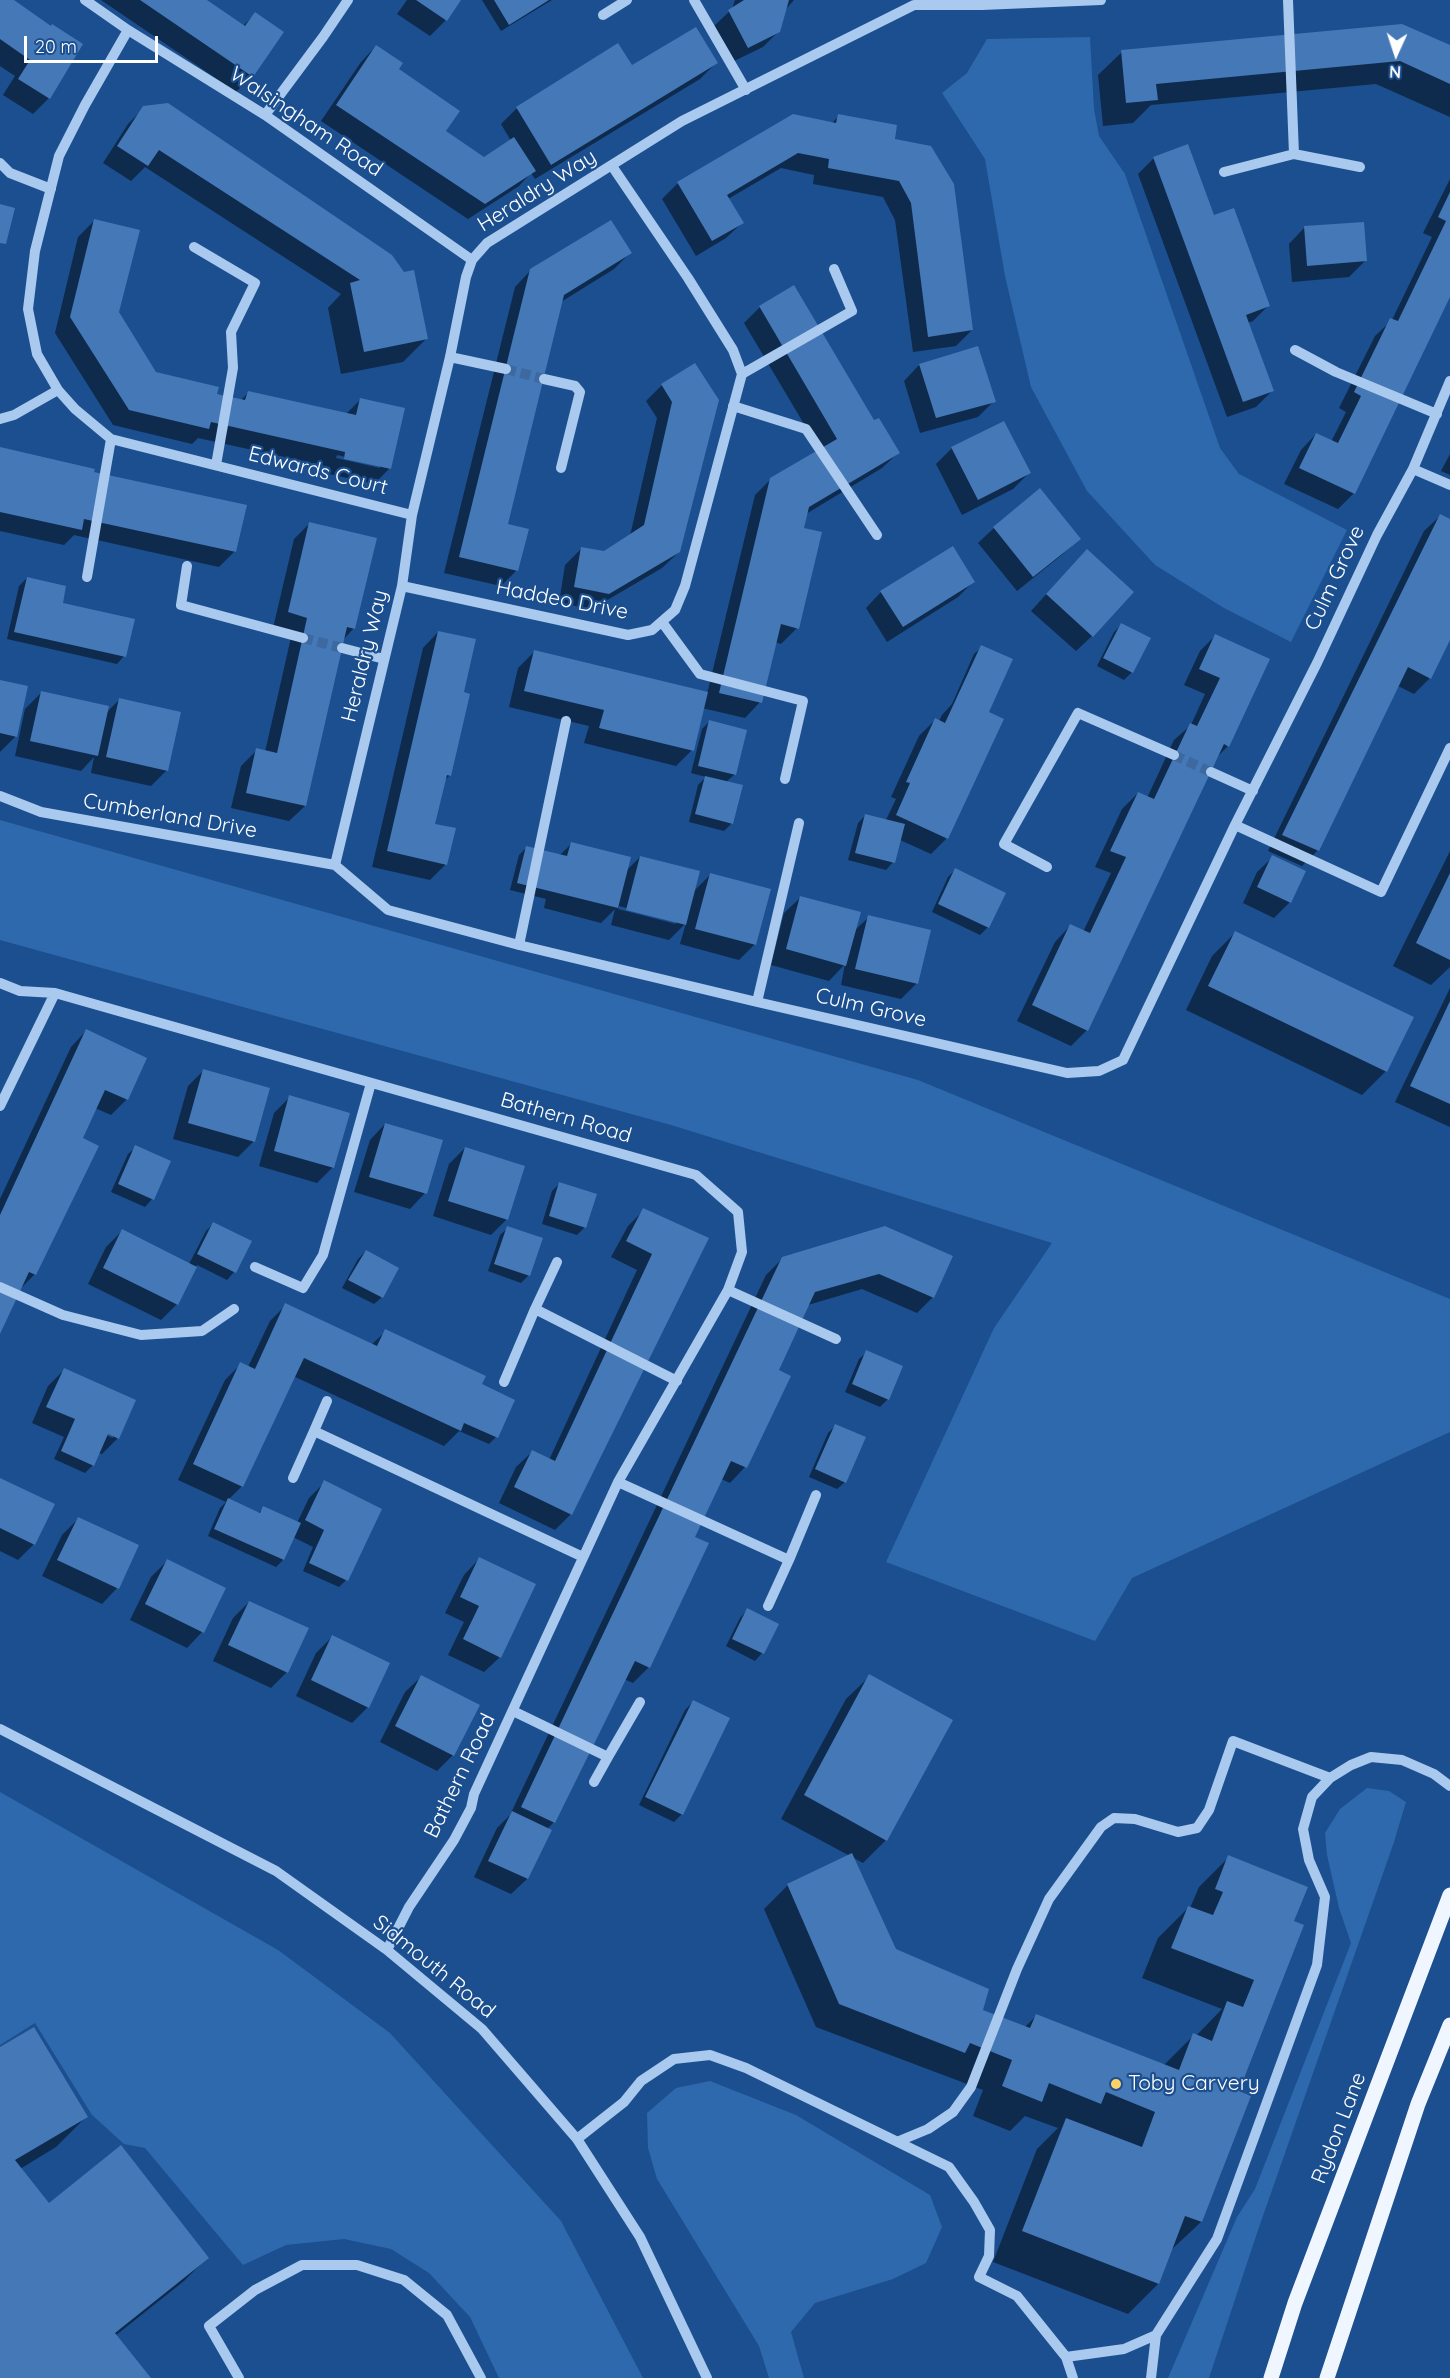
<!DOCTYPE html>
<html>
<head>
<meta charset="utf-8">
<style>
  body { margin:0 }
  #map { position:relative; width:1450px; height:2378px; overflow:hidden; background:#1b4f8f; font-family:Quicksand,sans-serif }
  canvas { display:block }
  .north { position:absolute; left:1366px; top:24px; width:60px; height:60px; -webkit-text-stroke:4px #1b4f8f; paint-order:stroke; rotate:183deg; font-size:16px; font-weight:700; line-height:24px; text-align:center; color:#fff }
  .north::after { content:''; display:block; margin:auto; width:21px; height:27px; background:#fff; clip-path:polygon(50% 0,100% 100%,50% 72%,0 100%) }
  .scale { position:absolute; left:24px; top:36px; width:134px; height:27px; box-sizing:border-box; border:3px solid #fff; border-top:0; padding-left:8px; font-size:18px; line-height:21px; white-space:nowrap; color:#fff; -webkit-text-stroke:4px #1b4f8f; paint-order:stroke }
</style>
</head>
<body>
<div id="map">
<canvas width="1450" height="2378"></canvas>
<div class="north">N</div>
<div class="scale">20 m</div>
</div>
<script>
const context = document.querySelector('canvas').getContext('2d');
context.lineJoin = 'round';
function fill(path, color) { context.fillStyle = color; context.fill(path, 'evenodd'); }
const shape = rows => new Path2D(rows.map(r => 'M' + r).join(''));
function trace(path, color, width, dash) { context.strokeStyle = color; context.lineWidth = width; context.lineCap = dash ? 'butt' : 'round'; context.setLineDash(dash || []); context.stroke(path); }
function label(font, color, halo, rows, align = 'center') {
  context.font = font + ' Quicksand,sans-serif'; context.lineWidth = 4.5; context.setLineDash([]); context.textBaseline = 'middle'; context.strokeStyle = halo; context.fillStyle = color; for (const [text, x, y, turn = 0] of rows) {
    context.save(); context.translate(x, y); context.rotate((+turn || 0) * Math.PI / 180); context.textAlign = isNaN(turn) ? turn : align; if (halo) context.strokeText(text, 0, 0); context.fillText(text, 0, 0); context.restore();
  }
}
fill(shape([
  [1090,37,1094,109,1099,136,1125,174,1220,448,1239,474,1347,530,1291,642,1224,608,1155,565,1087,491,1031,387,1005,276,985,159,942,93,967,73,987,39],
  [0,820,918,1080,1450,1299,1450,1432,1132,1578,1095,1641,886,1562,994,1328,1052,1243,671,1125,0,940],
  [1367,1788,1389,1791,1406,1802,1394,1842,1257,2233,1209,2378,1168,2378,1237,2217,1255,2189,1351,1943,1339,1908,1327,1855,1325,1833,1340,1809],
  [0,1792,278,1950,390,2033,561,2221,643,2378,499,2378,470,2317,429,2273,391,2249,344,2239,286,2245,243,2265,145,2148,124,2144,92,2115,35,2023,0,2045],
  [710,2081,796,2115,930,2195,942,2227,926,2263,893,2279,815,2303,791,2332,804,2378,769,2378,759,2346,657,2179,648,2148,647,2113,676,2088]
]), '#2e69ad');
fill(shape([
  [0,0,11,0,49,98,33,114,3,95,15,76,0,66],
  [101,0,204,0,243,26,255,14,282,32,252,76,236,92],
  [407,0,459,0,446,20,430,36,397,14],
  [482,0,552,0,501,31],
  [735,0,794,0,785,10,779,31,763,47,732,62,713,27,732,9],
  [376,46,444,131,484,159,511,141,501,124,517,108,631,67,716,63,700,79,535,179,531,173,519,186,468,219,321,121,361,62],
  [1450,47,1450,117,1376,84,1151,105,1133,123,1103,126,1098,75,1122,52],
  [167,105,426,339,403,362,341,374,328,308,341,294,145,167,131,181,103,163,128,124,144,108],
  [839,116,893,140,972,330,956,346,913,352,895,220,883,197,813,184,814,175,781,168,728,199,742,223,726,238,696,256,662,199,678,183,831,124],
  [1154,158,1213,217,1268,306,1253,321,1248,323,1272,391,1256,407,1227,417,1138,174],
  [1450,179,1450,294,1353,494,1338,509,1284,484,1301,450,1316,434,1331,442,1346,412,1339,408,1375,336,1392,320,1432,237,1423,233],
  [94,221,118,312,155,373,215,395,240,401,248,393,346,414,360,400,390,468,374,484,329,474,330,467,198,438,192,444,113,425,55,333,78,237],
  [337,455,380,465,380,468,336,458],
  [1304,228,1365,261,1349,277,1292,282,1289,244],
  [630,253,614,269,561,302,506,525,517,570,501,586,444,573,515,287,531,270],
  [760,307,874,423,898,453,882,468,806,514,802,529,797,628,781,644,775,642,760,702,745,718,702,708,692,750,676,766,584,743,589,726,509,707,518,668,534,652,707,694,755,495,771,479,820,451,744,323],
  [694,365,679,552,662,568,592,609,559,603,565,565,581,549,604,553,630,536,657,418,646,401,662,385],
  [919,365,994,401,978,417,920,433,904,381],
  [0,448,92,473,235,551,219,567,74,535,64,545,0,531],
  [952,448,1029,473,1013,489,962,515,936,464],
  [1450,454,1450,475,1441,471],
  [1440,516,1450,520,1450,637,1430,678,1414,694,1398,686,1318,850,1302,866,1268,851,1424,531],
  [310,523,354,628,342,641,305,806,289,821,231,808,241,766,257,750,265,752,292,633,273,628,294,539],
  [994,528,1079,538,1063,554,1017,591,978,543],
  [1071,567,1092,636,1076,651,1031,611],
  [27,578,61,604,124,656,117,664,7,639,19,586],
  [973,582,958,597,887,642,866,608,881,592],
  [1121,625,1132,672,1124,680,1097,666,1114,632],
  [438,632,462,693,450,775,444,781,434,825,446,864,430,880,372,867,423,648],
  [1216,635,1228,746,1215,759,1087,1030,1071,1046,1017,1021,1055,942,1070,926,1083,932,1111,873,1095,867,1122,809,1138,793,1147,798,1174,740,1191,725,1205,694,1184,685,1200,651],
  [982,647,987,712,947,838,931,854,900,840,893,862,886,870,848,860,858,823,866,815,886,820,896,799,891,797,919,736,935,720,939,721,942,715,952,704,974,654],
  [0,681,16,736,0,752],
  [41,693,105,714,119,700,167,770,151,786,91,773,94,757,81,771,15,756,25,709],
  [710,721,735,774,726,782,741,786,731,824,724,831,689,822,698,785,706,777,691,773,702,729],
  [572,843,625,872,640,857,693,892,710,875,755,944,739,960,680,944,686,923,669,940,611,925,615,909,601,923,544,908,546,899,510,890,519,855,526,848,559,856],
  [619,906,676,921,676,924,618,909],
  [1450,851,1450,967,1431,985,1393,966],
  [1273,857,1290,902,1274,918,1243,903,1257,872],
  [955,870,988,927,980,935,932,912,948,877],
  [800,898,854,931,869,917,917,983,901,999,841,985,845,964,829,981,771,965,784,913],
  [1236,932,1412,1017,1386,1071,1362,1095,1186,1010,1212,956],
  [1450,988,1450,1127,1395,1102],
  [86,1031,145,1058,127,1099,111,1115,95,1108,81,1139,35,1274,19,1290,0,1330,0,1199,71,1047],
  [204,1070,268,1089,253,1142,238,1157,173,1139,188,1086],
  [290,1097,333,1167,317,1183,259,1166,274,1113],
  [385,1124,425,1193,410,1209,354,1192,370,1140],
  [136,1147,152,1199,145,1207,111,1192,128,1154],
  [465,1148,507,1219,491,1235,433,1216,449,1164],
  [559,1184,585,1227,577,1235,542,1224,552,1191],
  [644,1210,707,1239,571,1514,555,1530,499,1503,516,1467,532,1452,549,1460,637,1270,611,1257,628,1226],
  [214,1223,234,1272,227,1280,197,1265,177,1304,161,1320,88,1284,106,1247,122,1231,189,1264,206,1231],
  [508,1228,529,1275,521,1283,488,1271,500,1235],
  [885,1228,933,1297,917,1313,862,1289,808,1305,778,1371,745,1467,730,1483,721,1479,693,1538,707,1543,649,1667,633,1683,624,1679,554,1822,547,1829,527,1879,511,1894,474,1877,497,1828,510,1815,766,1275,782,1259],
  [366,1251,382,1297,374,1304,342,1288,358,1259],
  [286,1305,371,1345,386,1331,480,1385,496,1437,489,1444,459,1431,444,1446,293,1376,242,1486,228,1500,258,1513,264,1508,297,1523,309,1498,325,1482,346,1580,339,1587,303,1571,313,1547,293,1537,283,1560,276,1567,208,1536,220,1508,226,1502,178,1480,225,1380,241,1364,248,1367,270,1321],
  [867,1352,888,1399,880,1407,845,1392,859,1359],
  [64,1370,135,1401,118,1438,102,1454,98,1453,93,1465,85,1473,54,1459,64,1437,32,1423,48,1386],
  [103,1430,113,1435,113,1438,101,1433],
  [836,1425,845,1482,837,1489,809,1477,828,1433],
  [0,1480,34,1544,18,1560,0,1551],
  [78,1519,117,1588,102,1604,42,1576,62,1535],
  [479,1559,500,1657,484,1672,448,1655,464,1622,445,1613,464,1575],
  [167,1561,202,1632,187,1648,130,1620,151,1577],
  [249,1602,287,1672,271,1688,213,1661,233,1618],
  [747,1610,777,1625,762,1653,755,1661,726,1646,740,1618],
  [332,1637,368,1707,352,1723,296,1696,316,1653],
  [870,1676,886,1840,863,1863,852,1857,895,1950,977,2018,1024,2028,1036,2016,1164,2065,1194,2035,1196,2036,1222,2009,1142,1978,1158,1938,1188,1908,1190,1908,1199,1887,1229,1857,1292,1922,1237,2092,1201,2222,1170,2251,1158,2284,1128,2314,993,2262,1037,2149,1058,2128,1025,2116,1010,2131,973,2116,983,2090,816,2027,764,1909,788,1885,850,1856,781,1819,846,1699],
  [421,1677,453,1755,437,1771,380,1742,405,1692],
  [693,1702,682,1814,674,1822,639,1805,685,1710],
  [0,2048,86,2117,56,2147,20,2169,49,2205,207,2258,184,2281,115,2336,149,2378,0,2378]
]), '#0007');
fill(shape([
  [0,0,14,0,51,26,52,24,83,44,50,99,18,79,30,60,0,39],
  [140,0,207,0,245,26,255,12,284,32,253,77],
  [416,0,461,0,447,21],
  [494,0,549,0,509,25],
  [744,0,789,0,780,32,748,48,728,10],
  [1402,24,1450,45,1450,84,1400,61,1156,84,1158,100,1126,103,1121,50],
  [696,27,718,63,551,165,516,107,618,43,632,65],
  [376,45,403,63,399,69,460,111,446,131,484,157,514,137,536,171,485,204,336,105],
  [168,103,392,255,404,272,414,270,428,339,364,352,350,283,360,280,159,150,148,166,117,146,143,106],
  [793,114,836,123,838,114,897,125,895,139,931,146,954,184,973,330,928,337,911,203,899,181,828,168,829,159,798,153,727,195,744,223,712,241,677,182],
  [1188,144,1214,215,1234,208,1270,306,1246,315,1274,391,1243,402,1153,157],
  [1450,192,1450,297,1355,494,1299,468,1316,433,1338,443,1361,396,1354,392,1390,318,1398,321,1446,221,1438,217],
  [0,204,15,208,6,244,0,243],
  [94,219,140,230,119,312,156,372,219,387,217,394,245,400,248,391,356,415,360,398,405,408,391,469,344,459,345,452,211,422,209,429,129,410,70,317],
  [611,220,632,253,564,295,508,524,529,529,518,571,459,557,530,269],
  [1364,222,1367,261,1307,266,1304,226],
  [794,285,874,420,879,418,900,453,809,507,804,528,822,532,799,629,781,624,762,703,719,693,770,478,837,439,759,306],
  [978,346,996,402,936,418,919,364],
  [695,363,719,400,680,552,609,594,574,587,581,547,604,551,644,525,672,402,661,384],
  [1004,421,1031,473,978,500,951,447],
  [0,447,95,469,94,472,247,505,236,552,84,519,82,530,0,512],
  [1040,488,1081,539,1033,577,993,527],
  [1440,514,1450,519,1450,640,1431,679,1408,667,1319,851,1282,835],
  [309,522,377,538,355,629,347,627,306,806,246,793,256,748,277,753,307,618,288,612],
  [953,546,975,582,903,627,880,591],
  [1087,549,1134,592,1093,637,1046,594],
  [27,577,66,586,63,603,135,619,126,657,14,632],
  [1121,623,1151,638,1133,673,1103,658],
  [438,631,476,639,464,692,470,694,451,776,447,775,435,824,456,828,447,865,387,851],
  [1215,634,1270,659,1229,747,1224,744,1088,1031,1032,1005,1070,924,1090,933,1126,857,1110,851,1138,792,1154,799,1190,723,1197,726,1220,678,1199,669],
  [981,645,1013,659,989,712,1004,719,948,839,896,815,910,783,906,782,935,718,945,723],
  [534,650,708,692,694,751,599,728,604,710,524,691],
  [0,680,28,686,17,737,0,733],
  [41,691,109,706,98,756,30,741],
  [119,698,181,712,168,771,106,757],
  [709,720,747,730,736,775,698,766],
  [705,776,743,785,733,824,695,814],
  [865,814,905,824,895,863,855,853],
  [571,842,631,857,618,908,517,883,526,846,567,856],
  [1272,855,1306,871,1291,903,1257,887],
  [640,856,700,871,686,925,626,910],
  [955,868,1006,893,989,928,938,904],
  [710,873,771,889,756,945,695,929],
  [1450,873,1450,960,1416,943],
  [800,896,861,912,846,966,786,949],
  [868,915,931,930,918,984,855,969],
  [1235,931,1414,1017,1387,1072,1208,986],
  [1450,1001,1450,1104,1410,1086],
  [86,1029,147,1058,128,1100,105,1090,83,1138,99,1146,36,1275,29,1272,0,1334,0,1215],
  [203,1069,270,1088,255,1142,188,1123],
  [289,1095,350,1113,334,1168,274,1151],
  [385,1123,443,1140,427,1194,369,1177],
  [135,1145,171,1161,154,1200,118,1184],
  [465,1147,525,1166,508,1220,448,1201],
  [559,1182,597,1194,586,1228,549,1216],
  [643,1208,709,1238,572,1515,514,1487,532,1450,555,1461,652,1254,626,1241],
  [213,1222,252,1241,236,1273,197,1254],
  [507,1226,543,1238,530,1276,494,1264],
  [885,1226,953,1256,934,1298,879,1274,815,1292,779,1370,791,1376,747,1468,731,1461,695,1537,709,1543,650,1668,635,1661,555,1823,521,1807,782,1257],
  [122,1229,197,1267,178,1305,103,1268],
  [366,1250,399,1268,383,1298,348,1280],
  [285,1303,377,1346,385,1329,486,1376,482,1384,515,1400,498,1438,464,1423,461,1431,304,1358,243,1487,193,1464,240,1362,255,1369],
  [866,1350,903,1366,889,1400,852,1384],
  [64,1368,136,1400,119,1439,108,1434,94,1466,61,1451,75,1419,46,1407],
  [835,1424,866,1437,846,1483,815,1469],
  [0,1478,55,1504,35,1545,0,1528],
  [324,1480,382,1509,348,1581,309,1563,324,1530,305,1520],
  [228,1498,260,1513,263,1506,301,1523,284,1560,214,1529],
  [78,1517,139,1545,119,1589,57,1560],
  [479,1557,536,1584,501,1658,463,1639,479,1606,460,1597],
  [167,1559,226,1588,204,1633,145,1604],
  [249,1601,309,1628,288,1673,228,1645],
  [747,1608,779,1624,764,1654,732,1639],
  [332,1635,390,1663,369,1708,311,1680],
  [869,1674,953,1720,887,1841,804,1795],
  [421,1675,480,1705,454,1756,395,1726],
  [693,1700,730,1718,683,1815,645,1797],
  [512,1811,552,1830,528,1879,488,1861],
  [852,1853,896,1949,989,1989,983,2010,1030,2028,1036,2014,1179,2070,1193,2033,1212,2041,1227,2001,1243,2007,1254,1980,1171,1948,1188,1906,1213,1915,1223,1892,1215,1889,1228,1855,1308,1887,1294,1921,1304,1925,1239,2091,1251,2096,1202,2222,1185,2216,1159,2284,1022,2231,1066,2118,1142,2147,1155,2112,1106,2092,1101,2104,1049,2083,1042,2102,1002,2086,1012,2060,970,2043,965,2053,839,2004,787,1884],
  [34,2027,88,2117,15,2160,49,2203,121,2145,209,2258,115,2333,151,2378,0,2378,0,2047]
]), '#4478b7');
trace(shape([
  [506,369,544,379],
  [303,638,342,648],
  [1174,755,1211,772]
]), '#3d69a0', 10, [10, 5]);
trace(shape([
  [85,0,128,30,265,115,472,260],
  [694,0,746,90],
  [1288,0,1294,154],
  [603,15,627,0],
  [128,30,85,105,59,156,35,251,28,309,37,354,58,390,75,409,111,439,412,515],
  [265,115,323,37,348,0],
  [0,163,10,173,51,189],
  [1224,172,1294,154,1360,167],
  [194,247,255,283,231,332,233,368,216,465],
  [1295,350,1336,372,1437,414],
  [450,357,506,369],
  [742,374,852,311,834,269],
  [544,379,575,386,580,392,561,468],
  [733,406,806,429,877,535],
  [0,419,14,415,58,390],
  [1413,469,1450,485],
  [187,566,181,605,303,638],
  [87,577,111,439],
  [402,586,628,635,652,630,675,610,685,586,742,374,733,350,688,278,612,166],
  [662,622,700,674,803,701,785,779],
  [342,648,384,659],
  [1211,772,1253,791],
  [0,796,41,812,335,865],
  [1235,825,1381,892,1450,748],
  [335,865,388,910,519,945,757,1002,1067,1073,1099,1071,1123,1060,1235,825,1317,663,1377,535,1413,469,1450,381],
  [335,865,402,586,412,515,450,357,466,277,472,260,487,243,682,121,914,5,982,5,1101,0],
  [1047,867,1004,844,1078,713,1174,755],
  [519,945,566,721],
  [0,983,20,991,55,993,696,1175,738,1212,742,1252,728,1290,618,1482,474,1794,471,1808,454,1840,409,1907,387,1950],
  [757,1002,799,823],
  [0,1106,55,993],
  [255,1267,303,1288,323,1255,371,1083],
  [0,1287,63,1315,141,1335,202,1331,234,1309],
  [728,1290,836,1339],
  [535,1309,557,1262],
  [504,1382,535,1309,677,1381],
  [314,1431,327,1401],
  [293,1478,314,1431,583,1557],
  [618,1482,789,1560,816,1495],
  [768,1606,789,1560],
  [513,1711,608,1757,640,1702],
  [0,1729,276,1871,387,1950,482,2029,577,2139,640,2237,707,2378],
  [594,1782,608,1757],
  [577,2139,624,2102,641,2081,674,2059,710,2055,746,2068,949,2167,974,2202,990,2230,989,2256,979,2277,1017,2296,1066,2357,1124,2349,1156,2335],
  [899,2141,928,2129,953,2112,971,2087,1017,1969,1049,1899,1101,1827,1114,1818,1135,1819,1178,1832,1197,1828,1209,1810,1233,1741,1330,1778],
  [1066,2357,1073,2378],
  [239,2378,209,2326,255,2290,302,2265,357,2265,404,2280,447,2315,481,2378],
  [1151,2378,1156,2335,1217,2239,1317,1965,1325,1897,1309,1860,1303,1829,1312,1797,1330,1778,1351,1765,1371,1757,1402,1760,1434,1774,1450,1786]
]), '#a9c9ee', 10);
trace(shape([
  [1271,2378,1295,2303,1450,1895],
  [1327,2378,1418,2104,1450,2025]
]), '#f0f6ff', 15);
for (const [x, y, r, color] of [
  [1116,2084,6,"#ffd166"]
]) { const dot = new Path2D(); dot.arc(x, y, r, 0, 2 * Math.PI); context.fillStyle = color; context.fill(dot); trace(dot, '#1b4f8f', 2); }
label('21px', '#fff', '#1b4f8f', [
  ["Walsingham Road",306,122,34],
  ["Heraldry Way",537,191,-32],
  ["Edwards Court",318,471,14],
  ["Culm Grove",1335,578,-65],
  ["Haddeo Drive",562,600,11],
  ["Heraldry Way",365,656,-76],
  ["Cumberland Drive",170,816,10],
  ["Culm Grove",871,1008,13],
  ["Bathern Road",566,1118,16],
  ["Bathern Road",460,1776,-64],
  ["Sidmouth Road",434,1967,39],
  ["Rydon Lane",1339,2128,-69]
]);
label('21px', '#fff', '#1b4f8f', [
  ["Toby Carvery",1128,2084]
], 'left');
</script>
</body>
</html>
